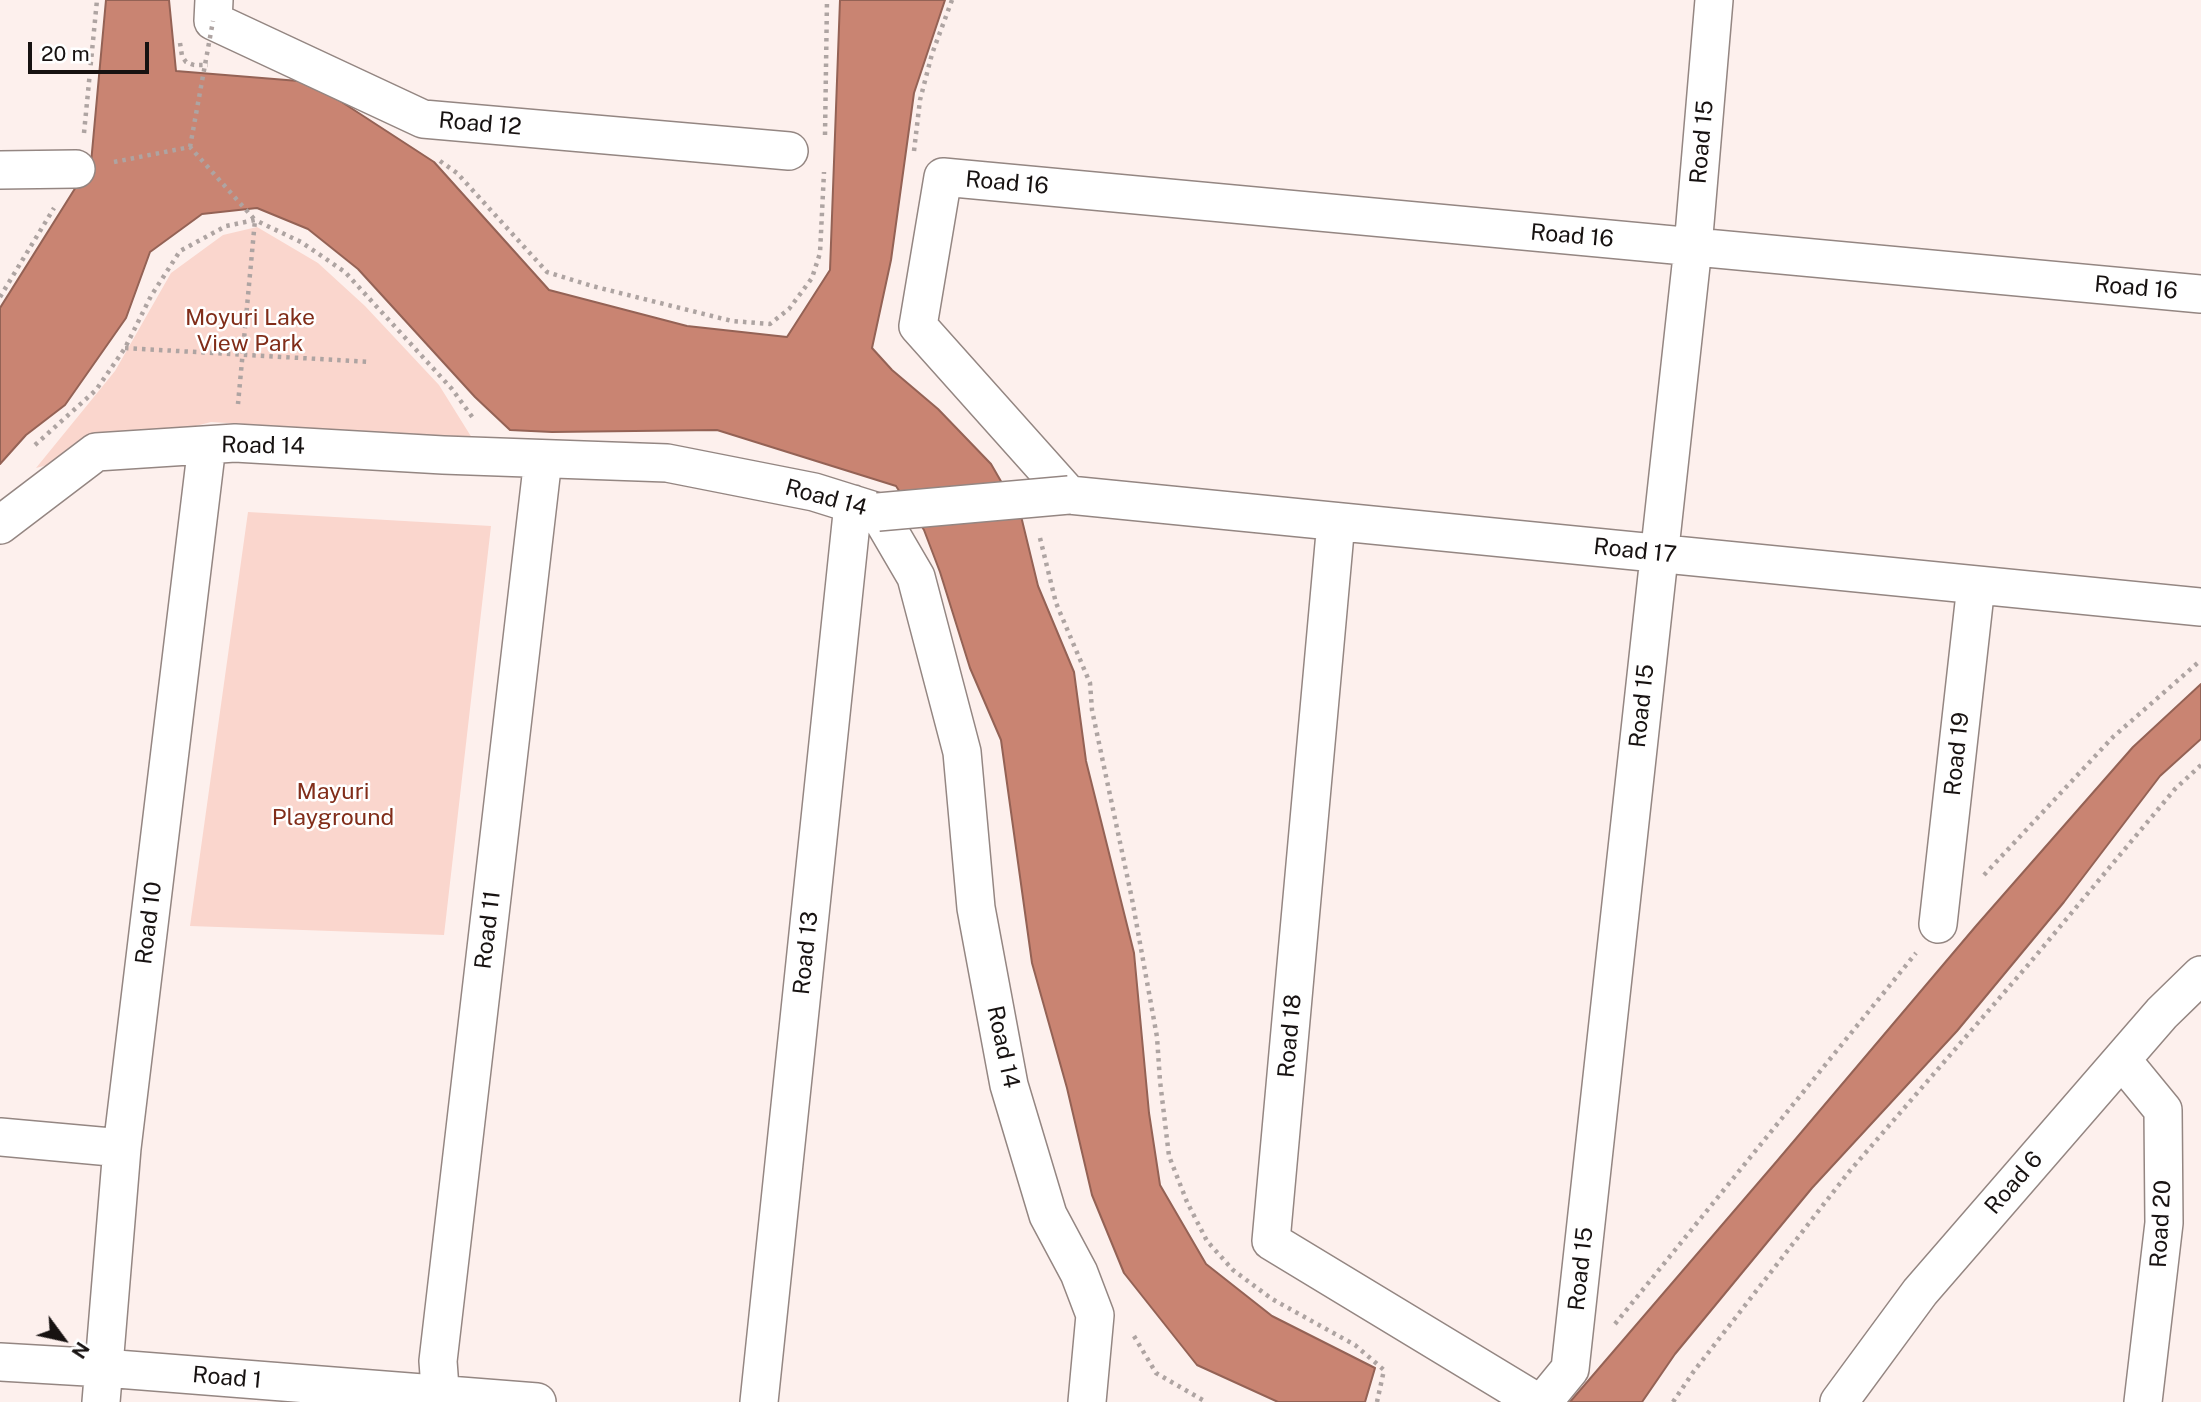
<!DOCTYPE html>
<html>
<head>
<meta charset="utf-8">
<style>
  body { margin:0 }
  #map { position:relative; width:2201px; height:1402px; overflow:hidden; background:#fdf0ed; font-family:"Public Sans",sans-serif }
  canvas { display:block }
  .north { position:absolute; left:28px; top:1304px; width:70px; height:70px; -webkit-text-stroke:5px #fff; paint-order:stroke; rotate:123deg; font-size:19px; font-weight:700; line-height:28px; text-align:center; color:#171211 }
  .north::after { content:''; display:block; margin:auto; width:24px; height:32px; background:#171211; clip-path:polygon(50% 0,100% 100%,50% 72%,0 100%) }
  .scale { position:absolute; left:28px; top:42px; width:121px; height:32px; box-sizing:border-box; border:4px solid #171211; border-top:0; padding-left:9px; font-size:21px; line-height:24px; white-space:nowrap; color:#171211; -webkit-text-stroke:5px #fff; paint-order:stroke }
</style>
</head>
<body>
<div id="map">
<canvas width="2201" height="1402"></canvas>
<div class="north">N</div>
<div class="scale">20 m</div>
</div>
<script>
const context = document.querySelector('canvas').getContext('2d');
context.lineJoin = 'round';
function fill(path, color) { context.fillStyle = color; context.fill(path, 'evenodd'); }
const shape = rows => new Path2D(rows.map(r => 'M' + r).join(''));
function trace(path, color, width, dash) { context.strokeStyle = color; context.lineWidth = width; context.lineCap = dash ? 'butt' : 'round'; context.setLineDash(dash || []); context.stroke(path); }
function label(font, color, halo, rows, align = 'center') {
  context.font = font + ' "Public Sans",sans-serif'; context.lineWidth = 5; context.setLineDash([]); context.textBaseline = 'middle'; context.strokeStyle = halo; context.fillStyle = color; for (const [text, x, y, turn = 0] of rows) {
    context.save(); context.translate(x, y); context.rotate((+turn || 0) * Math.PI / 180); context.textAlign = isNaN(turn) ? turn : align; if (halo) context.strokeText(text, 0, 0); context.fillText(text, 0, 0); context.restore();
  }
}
fill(shape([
  [257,227,318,263,365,306,439,385,472,438,211,422,36,468,115,371,171,273,223,235],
  [248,512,491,526,444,935,190,926]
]), '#fad6cd');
const water = shape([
  [106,0,169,0,176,71,311,82,434,162,549,290,687,326,787,337,830,270,840,0,945,0,914,93,891,260,872,348,892,370,938,409,991,464,1021,516,1038,586,1074,672,1086,761,1134,953,1149,1113,1160,1185,1206,1264,1272,1316,1375,1368,1365,1402,1278,1402,1197,1365,1124,1273,1092,1195,1067,1088,1032,963,1001,740,970,668,940,572,924,530,896,486,717,430,552,432,510,430,475,397,358,269,308,229,257,208,202,214,150,252,126,318,65,405,26,435,0,464,0,308,91,163,106,0],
  [2201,684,2201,739,2160,776,2064,902,1957,1031,1812,1188,1675,1354,1642,1402,1570,1402,1777,1161,1976,926,2133,747,2201,684]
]);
fill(water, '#c98472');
trace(water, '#946255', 2);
const minor = shape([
  [214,0,213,21,423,119,789,151],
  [0,170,76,169],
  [2201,294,943,177,918,326,1069,495,2201,607],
  [1336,522,1271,1241,1537,1402],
  [0,525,96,452,235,443,443,455,667,463,814,492,878,512,916,577,962,752,976,908,1009,1085,1048,1215,1079,1273,1095,1315,1087,1402],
  [1938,924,1976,585],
  [2122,1060,2163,1110,2164,1223,2143,1402],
  [0,1137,122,1148],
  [0,1362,104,1368,537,1402],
  [101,1402,122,1148,207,445],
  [441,1402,438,1361,543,459],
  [759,1402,853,504],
  [1543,1402,1570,1369,1693,247,1714,0],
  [1839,1402,1920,1292,2162,1013,2201,975]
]);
trace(minor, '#948682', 40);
trace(shape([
  [180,43,182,56,186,62,194,65,208,65],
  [84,133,97,0],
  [825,135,827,0],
  [914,151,920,100,932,54,952,0],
  [440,161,457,173,547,272,592,286,732,321,770,324,789,309,812,278,820,253,824,172],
  [114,162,190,147,255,220,238,404],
  [0,297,54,208],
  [125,348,371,362],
  [35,445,96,390,125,348,151,296,180,251,226,226,255,220,301,242,345,272,452,389,473,418],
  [1040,538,1056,603,1090,683,1092,710,1132,899,1157,1037,1160,1081,1169,1156,1187,1202,1207,1241,1233,1270,1272,1299,1355,1345,1384,1370,1377,1402],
  [1984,875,2113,737,2201,660],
  [1615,1324,1916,953],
  [1134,1336,1156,1373,1206,1402],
  [1673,1402,1694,1371,1848,1173,2028,965,2175,789,2201,765]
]), '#aea4a2', 4.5, [3.5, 5]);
trace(minor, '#fff', 37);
const minorBridge = shape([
  [878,512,1069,495]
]);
trace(minorBridge, '#948682', 40, []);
trace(shape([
  [190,147,213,21]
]), '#aea4a2', 4.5, [3.5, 5]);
trace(minorBridge, '#fff', 37);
label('23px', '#171211', '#fff', [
  ["Road 12",480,124,5],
  ["Road 15",1702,142,-85],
  ["Road 16",1007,183,5],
  ["Road 16",1572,236,5],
  ["Road 16",2136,288,5],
  ["Road 14",263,446,1],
  ["Road 14",826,498,15],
  ["Road 17",1635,551,6],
  ["Road 15",1642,706,-84],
  ["Road 19",1957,754,-84],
  ["Road 10",149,923,-83],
  ["Road 11",488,930,-83],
  ["Road 13",806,953,-84],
  ["Road 18",1290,1036,-85],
  ["Road 14",1003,1047,78],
  ["Road 6",2014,1183,-49],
  ["Road 20",2161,1224,-87],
  ["Road 15",1581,1269,-84],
  ["Road 1",227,1378,5]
]);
label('23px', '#812d19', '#fff', [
  ["Moyuri Lake",250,318],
  ["View Park",250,344],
  ["Mayuri",333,792],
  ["Playground",333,818]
]);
</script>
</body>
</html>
